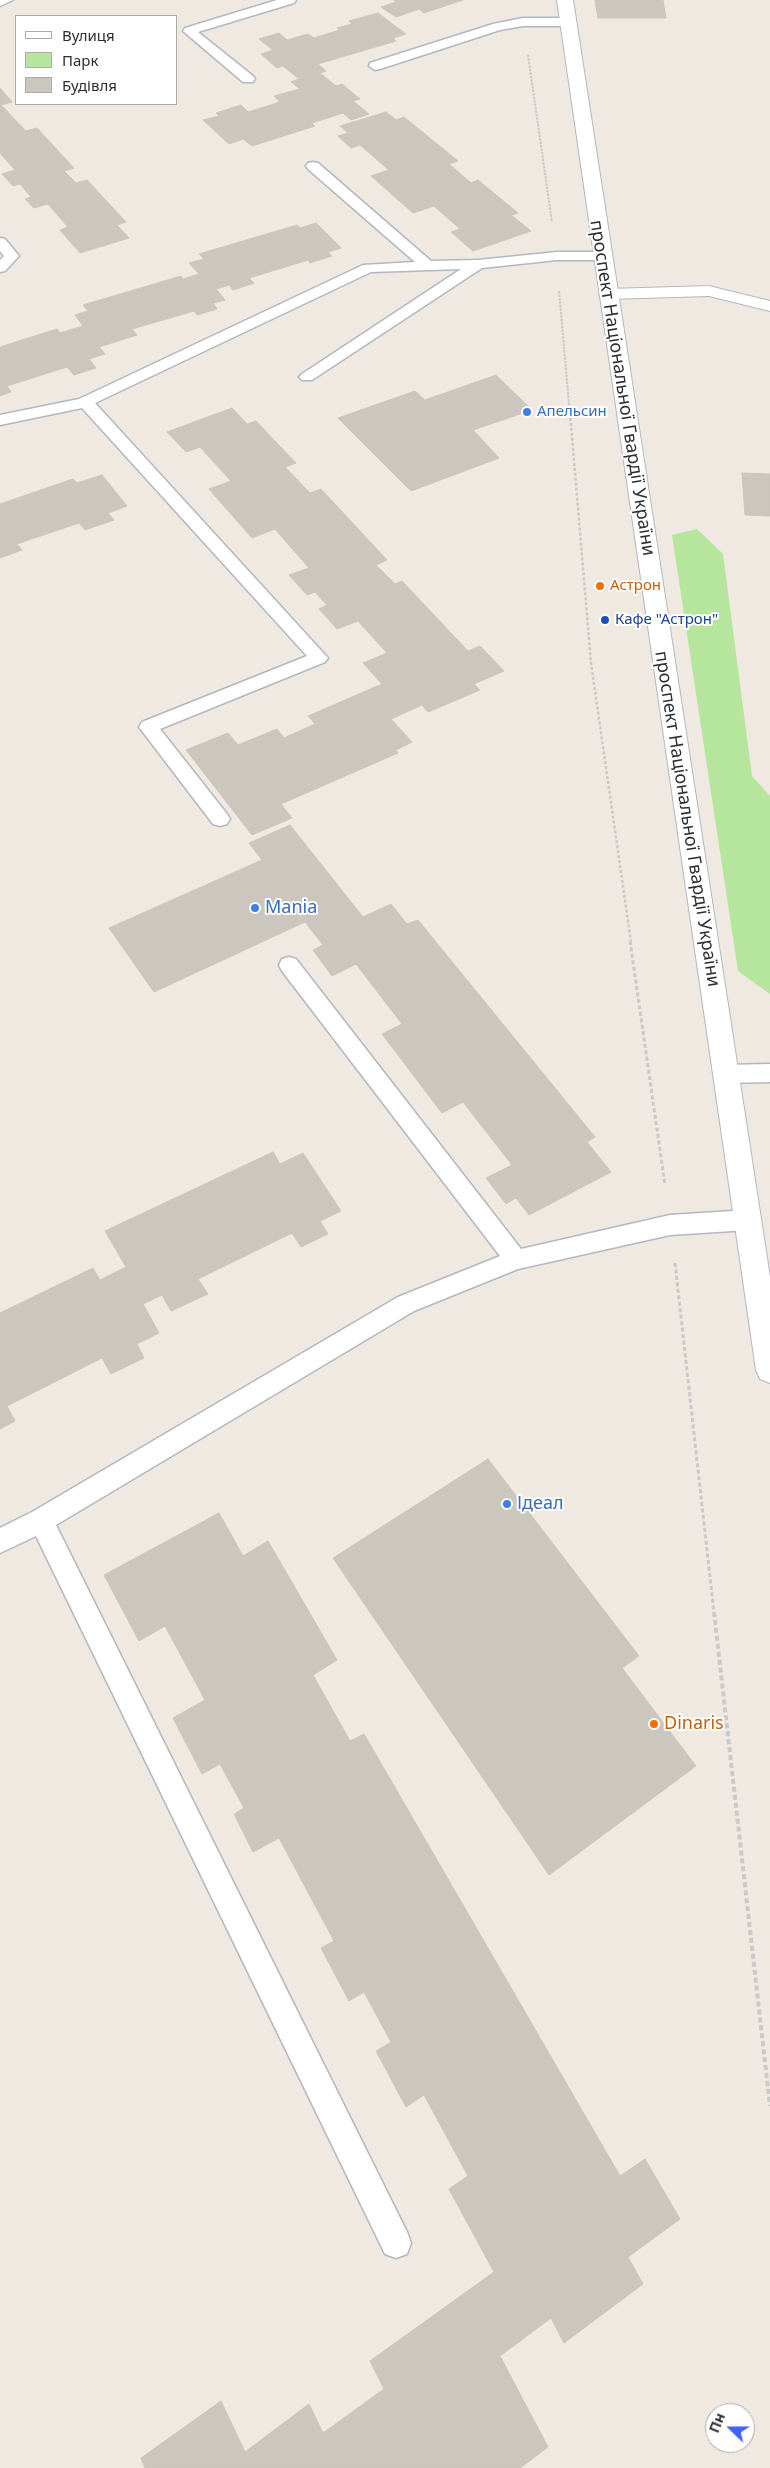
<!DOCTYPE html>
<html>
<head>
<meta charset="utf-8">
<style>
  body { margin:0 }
  #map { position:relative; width:770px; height:2468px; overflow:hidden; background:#efe9e1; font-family:"Noto Sans",sans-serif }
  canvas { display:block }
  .legend { position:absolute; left:15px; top:15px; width:162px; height:90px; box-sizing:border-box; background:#fff; border:1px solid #ababab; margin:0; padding:6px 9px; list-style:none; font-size:15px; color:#2e2e2e }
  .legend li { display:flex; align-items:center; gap:10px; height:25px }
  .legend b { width:25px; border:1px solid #ababab }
  .north { position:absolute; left:705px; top:2403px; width:50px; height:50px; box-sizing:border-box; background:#fff; border:1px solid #ababab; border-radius:50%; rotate:292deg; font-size:14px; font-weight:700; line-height:20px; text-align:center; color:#2e2e2e }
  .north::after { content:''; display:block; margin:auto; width:18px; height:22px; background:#4264fb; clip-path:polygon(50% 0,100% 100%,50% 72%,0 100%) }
</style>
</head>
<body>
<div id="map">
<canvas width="770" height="2468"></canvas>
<ul class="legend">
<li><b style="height:6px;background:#fff"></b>Вулиця</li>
<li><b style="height:14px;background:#b6e59e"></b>Парк</li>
<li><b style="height:14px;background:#cbc7bf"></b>Будівля</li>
</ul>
<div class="north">Пн</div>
</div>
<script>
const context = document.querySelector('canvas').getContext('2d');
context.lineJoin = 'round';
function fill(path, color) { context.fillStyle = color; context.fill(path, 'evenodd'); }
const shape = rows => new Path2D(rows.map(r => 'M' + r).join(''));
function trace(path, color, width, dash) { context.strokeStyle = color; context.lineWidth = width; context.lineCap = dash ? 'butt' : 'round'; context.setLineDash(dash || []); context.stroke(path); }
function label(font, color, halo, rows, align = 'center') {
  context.font = font + ' "Noto Sans",sans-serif'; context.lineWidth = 4; context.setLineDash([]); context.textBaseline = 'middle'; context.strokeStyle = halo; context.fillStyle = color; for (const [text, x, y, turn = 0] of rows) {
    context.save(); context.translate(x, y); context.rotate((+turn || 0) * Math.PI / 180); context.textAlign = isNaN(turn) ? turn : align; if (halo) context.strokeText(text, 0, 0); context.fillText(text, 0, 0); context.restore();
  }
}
fill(shape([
  [697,529,723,554,752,776,770,796,770,994,738,971,672,535]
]), '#b6e59e');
const building = shape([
  [394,0,463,0,424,13,419,9,396,17,381,7,396,2,394,0],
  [595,0,663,0,666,18,598,18,595,0],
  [378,13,406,34,393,38,396,41,318,64,326,71,320,73,336,86,342,84,360,99,353,101,369,114,351,120,343,113,312,123,315,126,252,146,243,139,229,144,203,120,219,116,216,113,241,105,248,112,280,102,274,96,300,89,291,82,299,79,283,66,277,68,261,54,273,50,259,39,279,33,287,40,308,34,314,38,340,30,337,28,352,24,349,21,378,13],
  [0,88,12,102,1,105,26,131,37,128,74,168,64,171,76,183,87,180,126,222,117,225,129,238,80,253,60,230,68,227,48,204,34,208,25,199,31,197,20,184,13,186,2,174,15,170,0,153,0,88],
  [386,112,396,120,404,117,458,161,449,164,471,183,478,180,518,213,511,215,531,231,473,251,451,232,460,229,434,206,413,213,371,176,389,170,360,145,351,148,338,136,348,133,340,126,386,112],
  [316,223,341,248,328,252,332,256,310,263,308,260,249,278,254,283,233,290,229,285,216,289,225,300,213,303,217,309,197,315,194,311,132,329,137,335,99,347,105,354,89,359,96,368,74,375,67,367,7,386,11,392,0,396,0,347,57,329,60,333,83,326,75,315,88,311,83,305,181,276,183,279,199,274,189,263,204,259,199,254,297,225,300,228,316,223],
  [496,375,532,410,473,430,499,458,411,491,338,418,415,391,425,400,496,375],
  [232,408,247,424,256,421,296,463,285,467,310,493,321,489,387,560,376,565,395,584,402,581,468,651,480,646,504,671,474,684,480,690,428,712,422,705,391,719,412,742,396,750,398,753,281,804,292,818,252,835,186,750,228,733,238,745,277,729,284,738,315,724,308,716,382,684,363,663,387,653,358,621,337,629,319,609,327,605,315,592,307,595,289,575,309,568,275,529,252,538,209,489,231,481,200,447,186,452,167,432,232,408],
  [742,473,770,474,770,516,745,515,742,473],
  [102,475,127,506,108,513,114,520,85,530,79,523,17,544,22,550,0,558,0,504,73,479,77,483,102,475],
  [290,825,363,917,391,904,407,924,418,920,595,1137,587,1142,611,1172,529,1215,516,1198,506,1204,486,1178,512,1165,463,1102,442,1113,382,1034,402,1024,356,964,332,976,313,950,323,945,305,922,154,992,109,928,262,860,249,843,290,825],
  [273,1152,280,1164,303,1153,341,1211,320,1221,328,1234,301,1247,292,1233,198,1279,208,1294,171,1311,162,1295,143,1304,159,1333,137,1344,144,1358,111,1374,102,1358,7,1406,15,1421,0,1429,0,1313,93,1268,100,1280,126,1267,105,1231,273,1152],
  [488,1459,639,1656,622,1668,696,1766,549,1875,333,1558,488,1459],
  [219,1513,243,1556,268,1541,337,1660,313,1675,350,1741,364,1734,620,2176,645,2159,680,2219,628,2257,643,2284,564,2343,551,2318,500,2356,548,2447,520,2468,145,2468,141,2458,221,2401,245,2452,309,2404,323,2433,384,2389,370,2361,494,2272,449,2189,468,2176,424,2095,406,2107,376,2051,391,2042,364,1992,349,2001,321,1948,334,1941,279,1838,253,1852,234,1814,244,1808,220,1764,202,1774,173,1718,205,1700,165,1626,139,1641,104,1575,219,1513]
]);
fill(building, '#cbc7bf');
trace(building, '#cbc5ba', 1);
const lane = shape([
  [0,0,13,0,0,6,0,0],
  [277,0,296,0,294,3,198,32,253,76,255,79,253,82,243,82,183,31,185,28,277,0],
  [523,18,569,18,575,22,569,26,523,26,500,30,380,69,375,70,369,66,370,63,493,24,523,18],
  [313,162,318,163,431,261,478,260,557,252,602,252,609,256,602,260,557,260,482,268,312,380,302,380,299,377,302,374,461,269,371,272,95,403,328,658,325,662,160,729,227,814,230,819,227,824,220,826,213,824,139,727,142,722,307,656,82,408,0,425,0,415,79,399,363,265,415,262,308,169,306,166,308,163,313,162],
  [0,238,5,239,19,256,5,271,0,272,0,260,4,256,0,251,0,238],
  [289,957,296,959,521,1249,670,1215,748,1210,756,1213,759,1220,756,1227,748,1230,670,1235,518,1269,414,1311,56,1525,407,2232,411,2243,407,2254,396,2258,385,2254,36,1536,0,1553,0,1528,32,1512,398,1297,500,1256,282,971,279,965,282,959,289,957],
  [770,1064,770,1082,725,1083,718,1080,714,1074,718,1068,725,1065,770,1064]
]);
const street = shape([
  [709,286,770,301,770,311,709,296,608,299,602,298,599,294,602,290,608,289,709,286]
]);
const secondary = shape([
  [557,0,573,0,770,1277,770,1383,760,1379,756,1370,557,0]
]);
trace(lane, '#b4b7c1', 3);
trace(street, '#b4b7c1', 2);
trace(secondary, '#b4b7c1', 2);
trace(shape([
  [528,55,552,222],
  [559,291,570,415]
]), '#c9c9c9', 2, [2.5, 1]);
trace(shape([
  [570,413,591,663,631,942]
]), '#c9c9c9', 2.5, [3, 2]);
trace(shape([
  [630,941,665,1185],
  [675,1263,714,1613]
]), '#c9c9c9', 3, [4, 2.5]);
trace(shape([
  [714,1612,770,2106]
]), '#c9c9c9', 4, [5, 3]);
fill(lane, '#fff');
fill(street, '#fff');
fill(secondary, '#fff');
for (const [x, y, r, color] of [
  [527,412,5,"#3f7fe0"],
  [600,586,5,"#e8710a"],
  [605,620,5,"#1a4fb4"],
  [255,908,5,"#3f7fe0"],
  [507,1504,5,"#3f7fe0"],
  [654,1724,5,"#e8710a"]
]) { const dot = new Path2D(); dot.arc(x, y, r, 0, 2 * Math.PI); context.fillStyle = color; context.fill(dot); trace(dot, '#fff', 2); }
label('15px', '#366cbe', '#fff', [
  ["Апельсин",537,412]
], 'left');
label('15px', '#c56008', '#fff', [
  ["Астрон",610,586]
], 'left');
label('15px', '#164399', '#fff', [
  ["Кафе \"Астрон\"",615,620]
], 'left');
label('18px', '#2e2e2e', '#fff', [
  ["проспект Національної Гвардії України",622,388,81],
  ["проспект Національної Гвардії України",687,819,81]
]);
label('18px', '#366cbe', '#fff', [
  ["Mania",265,908],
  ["Ідеал",517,1504]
], 'left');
label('18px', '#c56008', '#fff', [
  ["Dinaris",664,1724]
], 'left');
</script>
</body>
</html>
